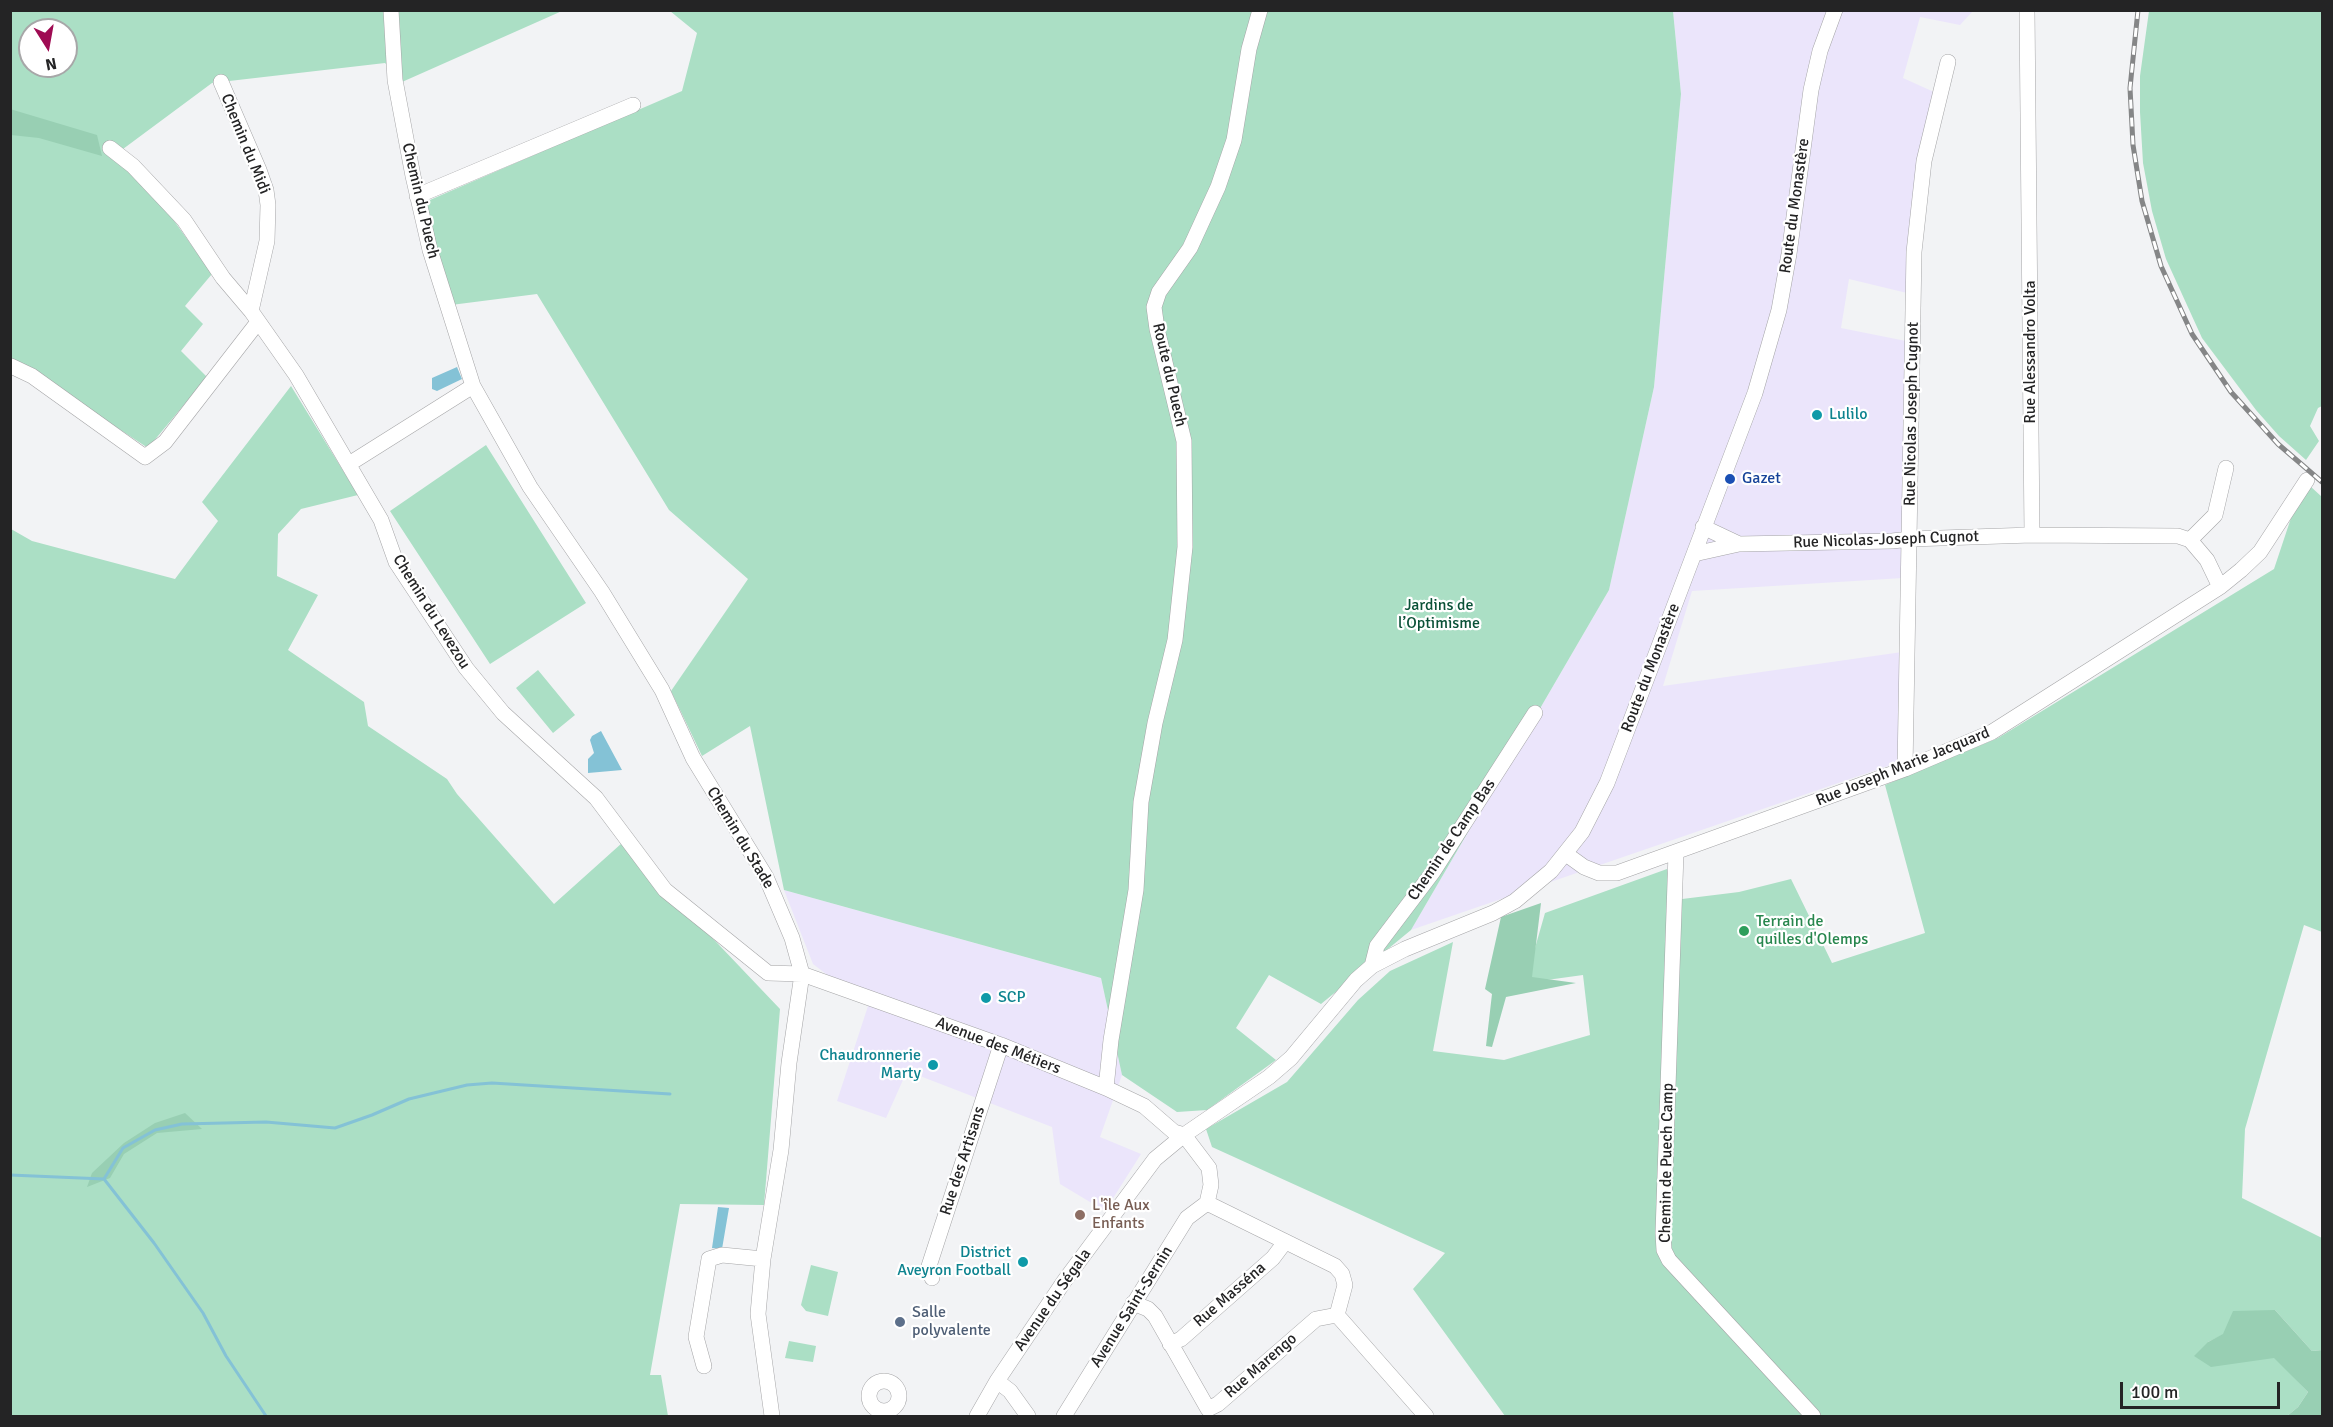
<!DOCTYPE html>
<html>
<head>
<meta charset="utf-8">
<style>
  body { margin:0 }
  #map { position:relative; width:2333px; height:1427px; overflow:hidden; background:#f2f3f5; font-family:Signika,sans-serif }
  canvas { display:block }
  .frame { position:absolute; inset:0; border:12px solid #242425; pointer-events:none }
  .north { position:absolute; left:18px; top:18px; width:60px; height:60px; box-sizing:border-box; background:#fff; border:2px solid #a7a7a8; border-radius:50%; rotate:169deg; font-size:16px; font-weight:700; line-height:24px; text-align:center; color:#242425 }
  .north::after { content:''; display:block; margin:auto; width:21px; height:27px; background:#9f0b53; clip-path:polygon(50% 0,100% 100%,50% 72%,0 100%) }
  .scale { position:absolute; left:2120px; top:1382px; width:160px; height:27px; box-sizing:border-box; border:3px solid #242425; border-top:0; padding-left:8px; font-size:18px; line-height:21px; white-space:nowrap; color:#242425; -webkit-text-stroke:4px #fff; paint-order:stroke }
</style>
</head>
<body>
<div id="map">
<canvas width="2333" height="1427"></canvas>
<div class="frame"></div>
<div class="north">N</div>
<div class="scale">100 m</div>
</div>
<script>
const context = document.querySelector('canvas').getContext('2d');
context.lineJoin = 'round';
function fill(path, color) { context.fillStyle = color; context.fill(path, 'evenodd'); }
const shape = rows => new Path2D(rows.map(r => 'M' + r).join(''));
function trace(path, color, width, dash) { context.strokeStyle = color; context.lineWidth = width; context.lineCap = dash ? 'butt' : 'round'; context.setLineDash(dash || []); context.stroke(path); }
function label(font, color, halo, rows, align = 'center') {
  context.font = font + ' Signika,sans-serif'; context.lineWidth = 4.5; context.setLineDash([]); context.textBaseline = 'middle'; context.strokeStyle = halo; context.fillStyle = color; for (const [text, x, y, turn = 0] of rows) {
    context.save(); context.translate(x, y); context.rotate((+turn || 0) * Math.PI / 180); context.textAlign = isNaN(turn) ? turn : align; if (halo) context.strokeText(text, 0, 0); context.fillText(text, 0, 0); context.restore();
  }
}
fill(shape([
  [1673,11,1973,11,1960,25,1920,17,1903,78,1934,92,1907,293,1849,279,1841,328,1906,341,1903,578,1692,591,1663,686,1902,652,1908,759,1411,930,1609,590,1654,387,1681,94],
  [784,890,1101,978,1122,1075,1100,1137,1141,1154,1105,1211,1060,1184,1052,1127,907,1071,886,1118,837,1101,868,1006,813,964]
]), '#ebe5fb');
fill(shape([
  [10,11,562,11,402,82,385,63,212,83,123,149,212,274,185,306,203,324,181,351,207,377,148,448,11,358],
  [30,30,66,30,66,66,30,66],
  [670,11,1673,11,1681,94,1654,387,1609,590,1411,930,1321,1004,1269,975,1236,1028,1276,1060,1207,1110,1177,1112,1122,1075,1101,978,784,890,750,726,702,756,671,691,748,579,669,510,537,294,451,305,423,203,682,91,697,33],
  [2149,11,2322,11,2322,406,2318,408,2310,426,2319,441,2306,460,2279,436,2256,410,2202,338,2166,259,2152,211,2143,163,2140,112,2140,76],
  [291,386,358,495,301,509,278,534,277,576,318,595,288,650,364,702,368,726,447,779,457,794,554,904,622,843,780,1009,764,1205,680,1204,650,1375,661,1375,668,1416,11,1416,11,529,32,541,175,579,218,521,202,502],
  [486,445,586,603,490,664,390,511],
  [2310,486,2322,497,2322,932,2304,925,2245,1129,2242,1198,2322,1238,2322,1350,2312,1351,2275,1310,2208,1342,2268,1350,2308,1392,2298,1407,2287,1416,1505,1416,1413,1289,1445,1253,1212,1147,1206,1129,1287,1082,1358,1000,1390,971,1453,942,1433,1051,1504,1060,1590,1035,1583,975,1525,983,1545,913,1667,869,1674,900,1739,892,1791,879,1832,963,1925,933,1885,785,1998,738,2274,569,2295,506],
  [538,670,575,715,553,733,516,688],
  [811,1265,838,1272,828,1316,806,1311,801,1305],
  [789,1341,816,1346,813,1362,785,1358]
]), '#abdfc5');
fill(shape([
  [10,109,97,135,102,156,39,138,11,135],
  [1541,903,1532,977,1576,983,1506,997,1492,1047,1486,1046,1492,994,1485,989,1501,917],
  [185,1113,202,1129,157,1133,124,1154,110,1178,87,1187,92,1173,124,1143,155,1123],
  [2275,1310,2312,1351,2322,1350,2322,1416,2287,1416,2298,1407,2308,1392,2274,1358,2211,1367,2194,1356,2208,1342,2223,1334,2233,1311]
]), '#98cfb3');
fill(shape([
  [457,367,462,379,437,391,432,389,432,378],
  [601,731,622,770,588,773,588,759,594,753,590,740,592,736],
  [718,1207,729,1208,722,1249,712,1248]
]), '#84c2d6');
trace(shape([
  [10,1175,104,1179,154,1243,203,1313,226,1356,266,1416],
  [104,1179,123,1148,155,1130,182,1124,266,1122,335,1128,372,1115,409,1099,467,1085,492,1083,670,1094]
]), '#84c2d6', 3);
const minor = shape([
  [391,10,395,80,413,176,430,250,473,386,530,487,602,592,662,690,693,758,766,877,792,938,802,974,789,1063,781,1150,763,1259,758,1314,772,1416],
  [2027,10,2032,535],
  [221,82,259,170,266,190,268,205,267,241,251,311],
  [110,148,133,166,184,220,223,278,251,311,296,375,381,520,396,562,466,668,503,713,596,798,665,890,768,973,802,974,1001,1045,1106,1088,1144,1106,1174,1132,1184,1135],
  [417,196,633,105],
  [11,366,32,376,145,457,165,442,258,322],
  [349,464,473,386],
  [1703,527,1739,544],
  [2190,540,2215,515,2226,468],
  [1694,554,1739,544,1892,541,1910,539,2032,535,2178,536,2190,540,2207,560,2220,587],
  [1905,769,1914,252,1924,161,1948,62],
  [1676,853,1663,1233,1664,1250,1669,1260,1813,1416],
  [1566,854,1584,867,1599,873,1617,873,1905,769,1992,732,2220,587,2241,570,2260,552,2307,480],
  [1372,966,1377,946,1433,872,1535,713],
  [1106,1088,1111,1040,1136,890,1141,802,1155,723,1175,640,1185,547,1184,441,1157,329,1154,307,1159,292,1190,248,1218,187,1234,140,1249,49,1260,10],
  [1184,1135,1209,1168,1211,1185,1207,1203,1335,1266,1342,1274,1345,1285,1337,1315,1426,1416],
  [932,1278,929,1266,1001,1045],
  [1133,1303,1148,1309,1155,1316,1208,1409,1218,1404,1316,1319,1337,1315],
  [1170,1344,1181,1339,1273,1258,1285,1242],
  [704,1366,696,1337,709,1259,722,1255,763,1259],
  '869 1396a15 15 0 1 1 30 0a15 15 0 1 1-30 0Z',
  [997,1381,1010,1391,1028,1416],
  [977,1416,997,1381,1065,1280,1155,1159,1184,1135,1269,1077,1291,1058,1356,980,1372,966,1405,949,1493,913,1515,901,1551,871,1582,832,1607,783,1620,749,1755,393,1779,310,1789,254,1811,90,1820,51,1835,10],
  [1064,1416,1187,1218,1207,1203]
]);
trace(minor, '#a5a5a7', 16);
trace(minor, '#fff', 15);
const rail = shape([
  [2138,10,2130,88,2133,145,2142,201,2161,266,2192,334,2231,392,2278,444,2322,482]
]);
trace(rail, '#858687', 5);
trace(rail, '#fff', 3, [9]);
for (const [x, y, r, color] of [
  [1817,415,6,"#0f9aa8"],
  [1730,479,6,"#1a4fb4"],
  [1744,931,6,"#2e9e5b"],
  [986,998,6,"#0f9aa8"],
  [933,1065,6,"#0f9aa8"],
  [1080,1215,6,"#8d6e63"],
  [1023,1262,6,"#0f9aa8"],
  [900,1322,6,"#5c6f8a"]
]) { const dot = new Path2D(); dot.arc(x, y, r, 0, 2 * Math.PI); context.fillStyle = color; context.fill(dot); trace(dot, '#fff', 2); }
label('16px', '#242425', '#fff', [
  ["Chemin du Midi",245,144,68],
  ["Chemin du Puech",420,201,77],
  ["Route du Monastère",1795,206,-82],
  ["Rue Alessandro Volta",2031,352,-90],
  ["Route du Puech",1169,375,77],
  ["Rue Nicolas Joseph Cugnot",1912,414,-89],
  ["Rue Nicolas-Joseph Cugnot",1886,540,-2],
  ["Chemin du Levezou",431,612,58],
  ["Route du Monastère",1651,668,-69],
  ["Rue Joseph Marie Jacquard",1903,767,-22],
  ["Chemin du Stade",740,838,59],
  ["Chemin de Camp Bas",1452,840,-56],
  ["Avenue des Métiers",998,1046,21],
  ["Rue des Artisans",963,1161,-72],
  ["Chemin de Puech Camp",1667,1163,-89],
  ["Rue Masséna",1230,1295,-41],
  ["Avenue du Ségala",1053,1300,-55],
  ["Avenue Saint-Sernin",1132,1307,-58],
  ["Rue Marengo",1261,1366,-41]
]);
label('16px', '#0d838f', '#fff', [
  ["Lulilo",1829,415],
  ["SCP",998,998],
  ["Chaudronnerie",921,1056,"right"],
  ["Marty",921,1074,"right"],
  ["District",1011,1253,"right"],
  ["Aveyron Football",1011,1271,"right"]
], 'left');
label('16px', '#164399', '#fff', [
  ["Gazet",1742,479]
], 'left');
label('16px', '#0a5137', '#fff', [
  ["Jardins de",1439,606],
  ["l’Optimisme",1439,624]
]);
label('16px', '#27864d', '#fff', [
  ["Terrain de",1756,922],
  ["quilles d'Olemps",1756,940]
], 'left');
label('16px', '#785e54', '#fff', [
  ["L'île Aux",1092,1206],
  ["Enfants",1092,1224]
], 'left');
label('16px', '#4e5e75', '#fff', [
  ["Salle",912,1313],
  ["polyvalente",912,1331]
], 'left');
</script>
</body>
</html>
